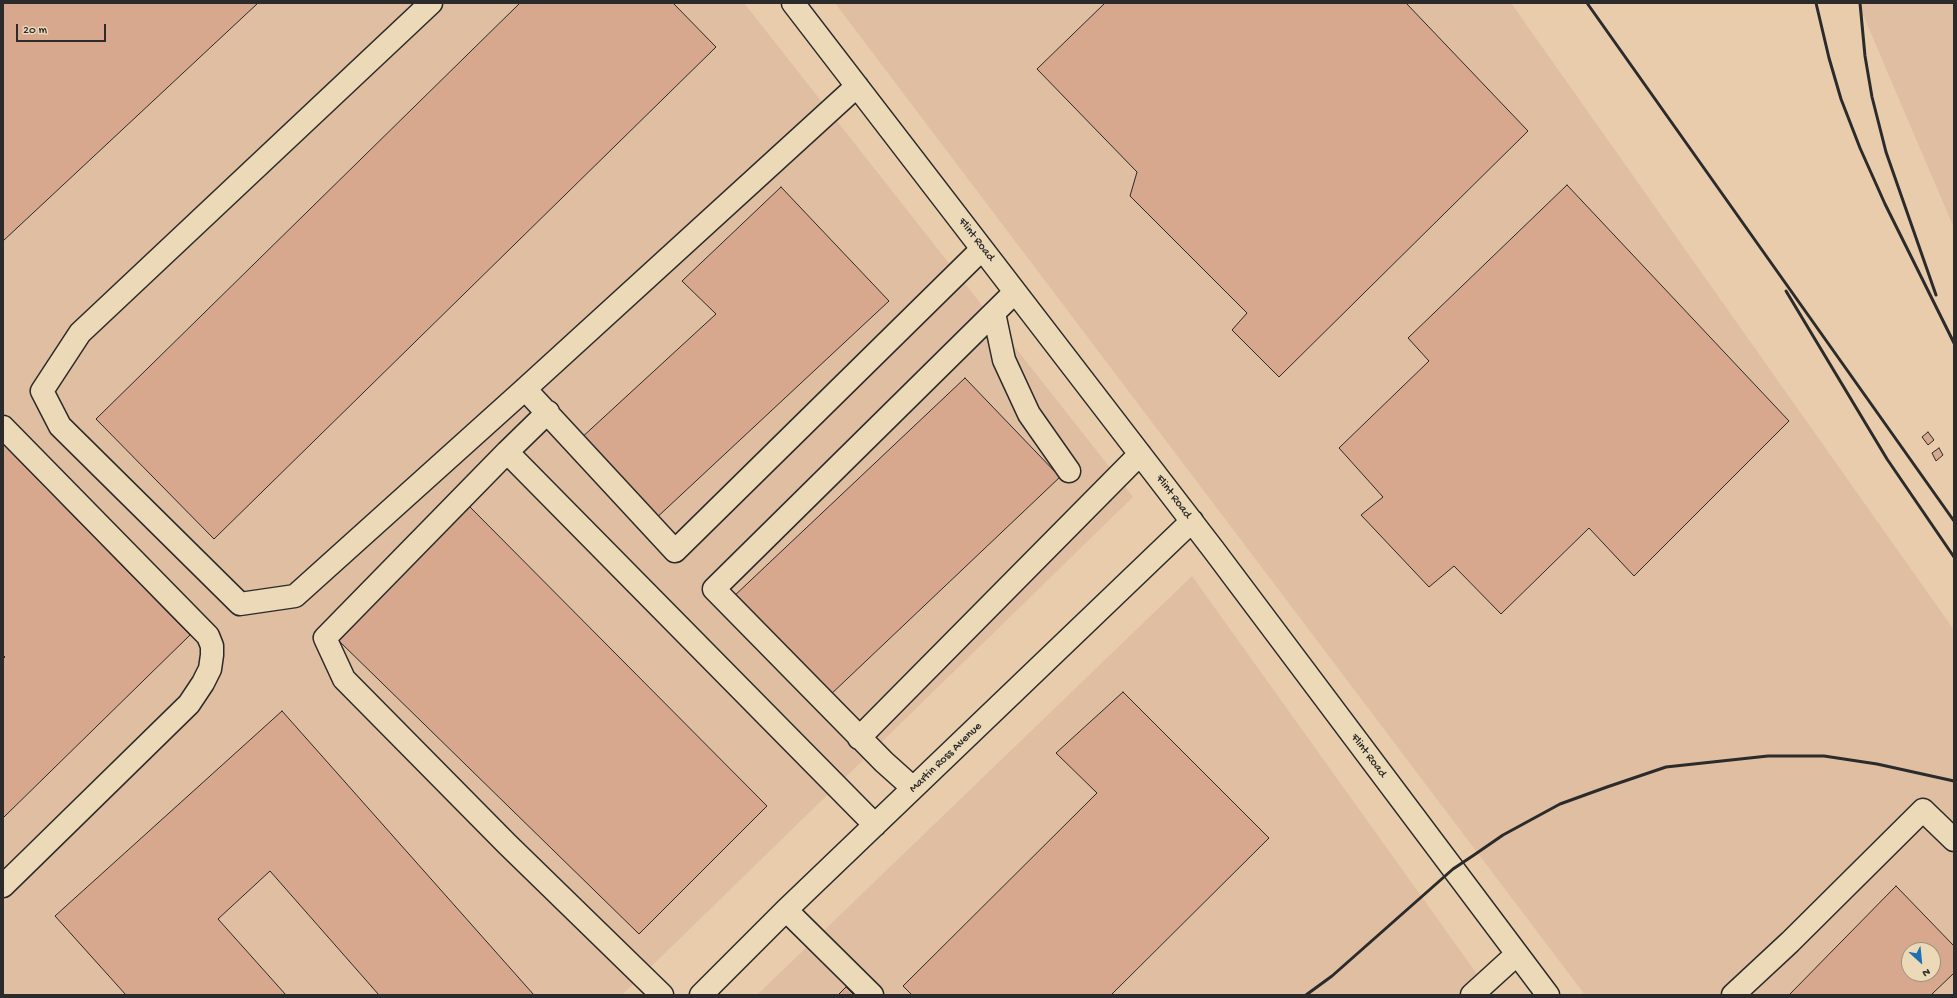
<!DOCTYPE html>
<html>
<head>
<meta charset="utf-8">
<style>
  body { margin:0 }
  #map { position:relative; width:1957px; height:998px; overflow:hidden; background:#e9ccac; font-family:"Gochi Hand",sans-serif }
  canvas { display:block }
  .frame { position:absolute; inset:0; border:4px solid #2b2b2b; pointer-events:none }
  .north { position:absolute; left:1901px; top:942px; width:40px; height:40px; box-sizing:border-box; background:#ecd9b7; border:1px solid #9f937f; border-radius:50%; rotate:153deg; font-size:11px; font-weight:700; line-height:16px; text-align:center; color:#2b2b2b }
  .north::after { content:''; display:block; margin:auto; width:14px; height:18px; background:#1f6fb2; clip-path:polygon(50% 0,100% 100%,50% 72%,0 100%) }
  .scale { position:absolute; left:16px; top:24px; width:90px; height:18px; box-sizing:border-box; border:2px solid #2b2b2b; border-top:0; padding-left:5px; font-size:12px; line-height:14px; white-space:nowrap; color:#2b2b2b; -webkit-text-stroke:3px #ecd9b7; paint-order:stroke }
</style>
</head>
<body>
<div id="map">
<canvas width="1957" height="998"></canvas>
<div class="frame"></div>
<div class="north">N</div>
<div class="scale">20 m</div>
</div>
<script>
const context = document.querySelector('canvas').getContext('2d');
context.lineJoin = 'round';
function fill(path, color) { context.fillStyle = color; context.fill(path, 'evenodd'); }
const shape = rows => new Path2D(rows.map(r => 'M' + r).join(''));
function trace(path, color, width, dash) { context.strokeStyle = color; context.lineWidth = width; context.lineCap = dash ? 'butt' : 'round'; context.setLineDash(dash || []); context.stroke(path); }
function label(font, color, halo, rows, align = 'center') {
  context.font = font + ' "Gochi Hand",sans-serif'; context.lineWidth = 4; context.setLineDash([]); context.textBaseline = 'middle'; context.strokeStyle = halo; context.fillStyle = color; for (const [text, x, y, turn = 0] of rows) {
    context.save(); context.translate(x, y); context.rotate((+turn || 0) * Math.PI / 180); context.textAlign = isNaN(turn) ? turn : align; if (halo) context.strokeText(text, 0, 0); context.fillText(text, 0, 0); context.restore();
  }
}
fill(shape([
  [3,3,744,3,1133,497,622,995,3,995],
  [835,3,1511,3,1954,630,1954,995,1585,995],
  [1909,950,1933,950,1933,974,1909,974],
  [1862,3,1954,3,1954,228,1861,10],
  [1192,576,1492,995,757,995]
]), '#e0bea1');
const building = shape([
  [3,3,258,3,3,241,3,3],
  [520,3,673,3,716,47,214,539,96,419,520,3],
  [1105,3,1406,3,1528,131,1279,377,1232,330,1247,313,1130,196,1137,172,1037,69,1105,3],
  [1567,185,1789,421,1634,576,1589,528,1501,614,1454,566,1429,587,1361,515,1383,497,1339,448,1429,361,1408,338,1567,185],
  [781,187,889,301,652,522,579,440,716,314,682,281,781,187],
  [965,378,1060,477,828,697,732,598,965,378],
  [1928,432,1934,440,1928,445,1922,437,1928,432],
  [3,444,190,635,3,818,3,659,5,657,3,655,3,444],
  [1939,448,1943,455,1936,461,1932,453,1939,448],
  [469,506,767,806,639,934,338,640,469,506],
  [1123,692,1269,838,1111,995,912,995,903,986,1097,793,1056,753,1123,692],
  [282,711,534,995,379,995,270,871,218,919,286,995,126,995,55,916,282,711],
  [1896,886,1954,946,1954,973,1931,995,1789,995,1896,886],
  [1909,950,1933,950,1933,974,1909,974,1909,950],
  [846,987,854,995,838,995,846,987]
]);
fill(building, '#d7a78e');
trace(building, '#2b2b2b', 1);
const minor = shape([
  [431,3,80,333,42,391,60,426,240,604,295,596,525,389,857,86],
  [793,3,1213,549,1548,995],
  [994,313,1004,360,1029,414,1069,471],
  [525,389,675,551,982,249],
  [548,412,507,452,875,825],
  [3,427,208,636,212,646,212,655,210,669,203,683,189,704,3,886],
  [507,452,325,638,344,679,507,844,662,995],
  [859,738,1140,454],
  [913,788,884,762,714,589,1015,292],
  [786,910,872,995],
  [701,995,786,910,1192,521],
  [1472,995,1517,954],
  [1733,995,1790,942,1923,810,1954,840]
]);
trace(minor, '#2b2b2b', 25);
trace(minor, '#ecd9b7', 22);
trace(shape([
  [1587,3,1954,521],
  [1816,3,1829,58,1841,99,1860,148,1885,204,1954,343],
  [1860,3,1865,56,1872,97,1886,152,1936,295],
  [1786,291,1887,459,1954,557],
  [1306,995,1332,976,1453,869,1474,855,1503,835,1560,804,1607,787,1666,767,1768,756,1824,756,1877,764,1954,781]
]), '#2b2b2b', 3);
label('12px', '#2b2b2b', '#ecd9b7', [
  ["Flint Road",976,240,52],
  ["Flint Road",1173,497,53],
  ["Flint Road",1368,756,53],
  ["Martin Ross Avenue",946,758,-44]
]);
</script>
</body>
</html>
